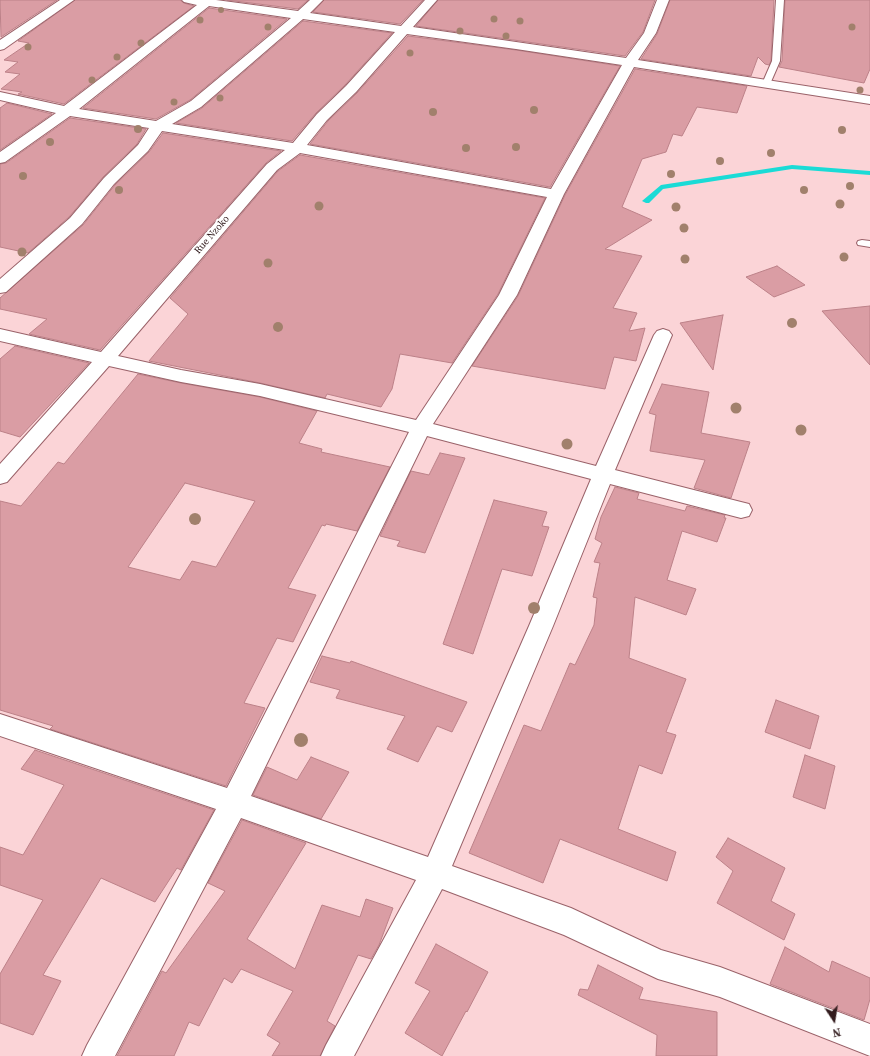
<!DOCTYPE html>
<html>
<head>
<meta charset="utf-8">
<style>
  body { margin:0 }
  #map { position:relative; width:870px; height:1056px; overflow:hidden; background:#fbd4d7; font-family:"Source Serif 4",serif }
  canvas { display:block }
  .north { position:absolute; left:814px; top:1000px; width:40px; height:40px; -webkit-text-stroke:3px #fff; paint-order:stroke; rotate:168deg; font-size:11px; font-weight:700; line-height:16px; text-align:center; color:#331c1e }
  .north::after { content:''; display:block; margin:auto; width:14px; height:18px; background:#331c1e; clip-path:polygon(50% 0,100% 100%,50% 72%,0 100%) }
</style>
</head>
<body>
<div id="map">
<canvas width="870" height="1056"></canvas>
<div class="north">N</div>
</div>
<script>
const context = document.querySelector('canvas').getContext('2d');
context.lineJoin = 'round';
const shape = rows => new Path2D(rows.map(r => 'M' + r).join(''));
function fill(path, color) { context.fillStyle = color; context.fill(path, 'evenodd'); }
function trace(path, color, width, dash) { context.strokeStyle = color; context.lineWidth = width; context.lineCap = dash ? 'butt' : 'round'; context.setLineDash(dash || []); context.stroke(path); }
function label(font, color, halo, rows, align = 'center') {
  context.font = font + ' "Source Serif 4",serif'; context.lineWidth = 4; context.setLineDash([]); context.textBaseline = 'middle'; context.strokeStyle = halo; context.fillStyle = color; for (const [text, x, y, turn = 0] of rows) {
    context.save(); context.translate(x, y); context.rotate((+turn || 0) * Math.PI / 180); context.textAlign = isNaN(turn) ? turn : align; if (halo) context.strokeText(text, 0, 0); context.fillText(text, 0, 0); context.restore();
  }
}
fill(shape([
  [792,165,870,171,870,175,792,169,663,189,649,203,646,203,642,201,661,185,792,165]
]), '#1adbd6');
const building = shape([
  [0,0,57,0,1,37,0,0],
  [75,0,180,0,184,3,194,6,64,104,18,94,22,92,1,89,20,74,5,72,18,62,4,60,29,43,18,41,75,0],
  [227,0,308,0,298,9,227,0],
  [324,0,423,0,400,24,313,12,324,0],
  [438,0,655,0,643,32,625,56,416,26,438,0],
  [670,0,774,0,771,61,769,65,765,64,758,57,751,76,641,59,657,34,670,0],
  [785,0,870,0,870,69,864,83,779,67,782,61,785,0],
  [209,8,287,19,190,100,156,119,83,108,209,8],
  [303,21,392,33,345,85,316,113,292,141,176,123,202,108,303,21],
  [408,36,516,50,620,66,550,187,310,144,328,121,357,93,408,36],
  [635,69,747,86,737,113,697,107,682,136,673,134,666,152,642,159,622,207,652,220,605,249,642,256,613,308,637,313,629,331,645,328,636,361,614,357,605,389,472,366,518,296,565,195,635,69],
  [7,103,52,114,0,150,0,108,7,103],
  [70,118,146,129,137,144,103,177,69,217,28,253,0,247,0,164,6,163,70,118],
  [163,133,281,151,266,163,100,350,29,334,47,319,0,309,0,298,83,225,115,185,149,152,163,133],
  [300,155,545,198,498,294,452,363,400,354,392,389,381,407,327,394,325,398,260,383,149,361,188,314,170,298,278,171,300,155],
  [777,266,805,285,774,297,746,277,777,266],
  [870,306,870,365,822,311,870,306],
  [723,315,713,370,680,323,723,315],
  [15,346,89,363,20,437,0,431,0,359,15,346],
  [138,374,181,383,260,397,317,411,299,443,322,449,321,452,390,467,357,531,326,524,325,526,322,525,288,588,316,595,293,642,277,638,244,703,265,708,226,786,50,729,53,726,0,710,0,501,21,506,58,462,64,464,138,374],
  [185,483,255,501,216,567,192,561,180,580,128,567,185,483],
  [662,384,709,392,701,433,750,442,731,498,694,488,705,460,650,451,656,415,649,413,662,384],
  [440,453,465,458,425,553,397,546,400,541,380,536,411,471,429,475,440,453],
  [615,487,639,493,637,499,685,511,687,506,725,515,724,518,726,518,717,542,682,531,667,580,696,589,686,615,635,597,629,658,686,679,666,732,676,735,662,774,639,765,618,829,676,852,667,881,560,839,543,883,469,853,524,725,541,731,570,663,575,665,594,625,597,598,593,597,600,563,594,562,602,543,595,539,601,517,615,487],
  [494,500,547,512,542,526,549,527,532,576,502,569,473,654,443,644,494,500],
  [322,656,350,663,351,661,467,702,452,732,437,726,418,762,387,749,405,716,336,698,340,690,310,682,322,656],
  [776,700,819,716,810,749,765,732,776,700],
  [35,750,214,810,181,870,177,868,155,902,101,878,43,975,61,981,33,1035,0,1023,0,974,43,900,0,885,0,847,23,855,64,785,21,769,35,750],
  [805,755,835,766,825,809,793,797,805,755],
  [311,757,349,772,321,819,253,795,267,767,297,780,311,757],
  [242,820,306,843,247,939,295,969,322,905,360,917,366,899,393,908,379,945,371,959,358,955,327,1021,335,1026,320,1056,272,1056,280,1043,267,1035,293,991,241,969,232,983,224,978,199,1026,189,1022,174,1056,117,1056,162,971,166,973,225,891,208,883,242,820],
  [728,838,785,868,771,901,795,914,784,940,717,903,733,871,716,857,728,838],
  [436,944,488,972,467,1012,466,1011,442,1056,405,1033,430,991,415,983,436,944],
  [785,947,829,972,832,961,870,978,870,999,864,1020,770,984,785,947],
  [598,965,643,988,639,999,717,1012,717,1056,656,1056,657,1035,578,995,580,989,588,990,598,965]
]);
fill(building, '#da9da4');
trace(building, '#bc8188', 1);
const service = shape([
  [776,0,784,0,780,61,770,84,766,87,762,84,772,61,776,0],
  [862,240,870,241,870,247,858,245,857,243,858,241,862,240]
]);
const minor = shape([
  [60,0,74,0,4,49,0,50,0,40,60,0],
  [182,0,216,0,298,11,310,0,323,0,310,13,401,26,425,0,437,0,413,27,626,58,644,33,657,0,669,0,656,33,638,60,870,96,870,104,634,67,564,194,517,295,433,424,596,466,654,335,657,331,663,329,669,331,672,335,615,470,741,502,749,504,752,510,749,516,741,518,610,484,553,626,452,866,571,908,661,950,720,967,870,1024,870,1056,720,997,658,979,564,935,442,889,354,1056,321,1056,326,1045,416,880,241,818,115,1056,82,1056,87,1045,216,809,0,736,0,714,227,788,409,432,260,396,181,382,109,366,7,482,0,484,0,464,92,362,0,341,0,329,101,352,267,164,285,150,162,131,148,151,114,184,82,224,6,292,0,293,0,279,70,218,104,178,138,145,149,128,70,116,5,162,0,163,0,152,56,113,0,100,0,92,64,106,197,5,184,2,182,0],
  [209,6,291,18,191,101,156,121,79,109,209,6],
  [303,19,395,32,346,86,317,114,293,143,172,124,201,107,303,19],
  [407,34,516,49,622,65,551,189,307,145,327,120,356,92,407,34],
  [300,153,547,197,499,295,416,420,260,384,181,370,118,356,277,170,300,153],
  [427,436,591,479,529,626,428,857,251,796,427,436]
]);
trace(service, '#9a6269', 2);
trace(minor, '#9a6269', 2);
fill(service, '#fff');
fill(minor, '#fff');
context.fillStyle = '#a1806c';
for (const [x, y, r] of [
  [221,10,3],
  [494,19,3.5],
  [200,20,3.5],
  [520,21,3.5],
  [268,27,3.5],
  [852,27,3.5],
  [460,31,3.5],
  [506,36,3.5],
  [141,43,3.5],
  [28,47,3.5],
  [410,53,3.5],
  [117,57,3.5],
  [92,80,3.5],
  [860,90,3.5],
  [220,98,3.5],
  [174,102,3.5],
  [534,110,4],
  [433,112,4],
  [138,129,4],
  [842,130,4],
  [50,142,4],
  [516,147,4],
  [466,148,4],
  [771,153,4],
  [720,161,4],
  [671,174,4],
  [23,176,4],
  [850,186,4],
  [119,190,4],
  [804,190,4],
  [840,204,4.5],
  [319,206,4.5],
  [676,207,4.5],
  [684,228,4.5],
  [22,252,4.5],
  [844,257,4.5],
  [685,259,4.5],
  [268,263,4.5],
  [792,323,5],
  [278,327,5],
  [736,408,5.5],
  [801,430,5.5],
  [567,444,5.5],
  [195,519,6],
  [534,608,6],
  [301,740,7]
]) { context.beginPath(); context.arc(x, y, r, 0, 2 * Math.PI); context.fill(); }
label('10px', '#331c1e', '#fff', [
  ["Rue Nzoko",212,235,-49]
]);
</script>
</body>
</html>
